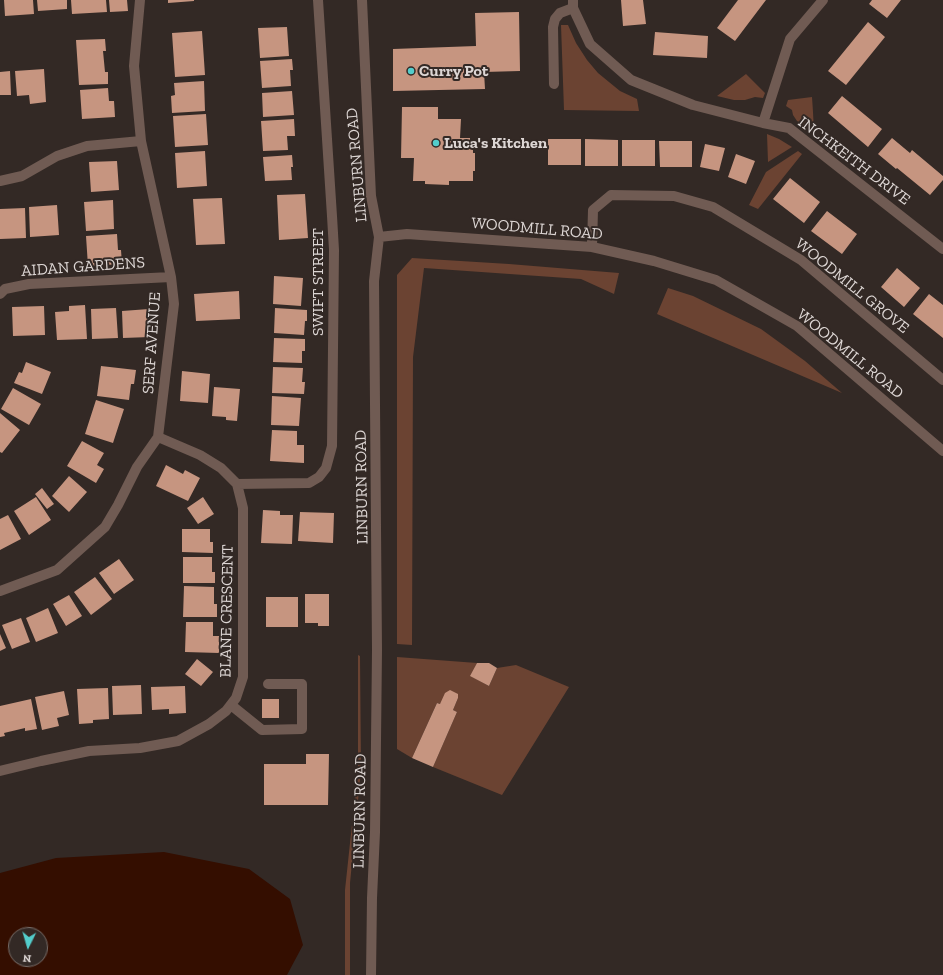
<!DOCTYPE html>
<html>
<head>
<meta charset="utf-8">
<style>
  body { margin:0 }
  #map { position:relative; width:943px; height:975px; overflow:hidden; background:#332925; font-family:"Zilla Slab",serif }
  canvas { display:block }
  .north { position:absolute; left:8px; top:927px; width:40px; height:40px; box-sizing:border-box; background:#332925; border:1px solid #776e6b; border-radius:50%; rotate:185deg; font-size:11px; font-weight:700; line-height:16px; text-align:center; color:#ddd6d4 }
  .north::after { content:''; display:block; margin:auto; width:14px; height:18px; background:#53cdcb; clip-path:polygon(50% 0,100% 100%,50% 72%,0 100%) }
</style>
</head>
<body>
<div id="map">
<canvas width="943" height="975"></canvas>
<div class="north">N</div>
</div>
<script>
const context = document.querySelector('canvas').getContext('2d');
context.lineJoin = 'round';
function fill(path, color) { context.fillStyle = color; context.fill(path, 'evenodd'); }
const shape = rows => new Path2D(rows.map(r => 'M' + r).join(''));
function trace(path, color, width, dash) { context.strokeStyle = color; context.lineWidth = width; context.lineCap = dash ? 'butt' : 'round'; context.setLineDash(dash || []); context.stroke(path); }
function label(font, color, halo, rows, align = 'center') {
  context.font = font + ' "Zilla Slab",serif'; context.lineWidth = 4; context.setLineDash([]); context.textBaseline = 'middle'; context.strokeStyle = halo; context.fillStyle = color; for (const [text, x, y, turn = 0] of rows) {
    context.save(); context.translate(x, y); context.rotate((+turn || 0) * Math.PI / 180); context.textAlign = isNaN(turn) ? turn : align; if (halo) context.strokeText(text, 0, 0); context.fillText(text, 0, 0); context.restore();
  }
}
fill(shape([
  [561,25,568,25,576,43,587,60,598,73,620,91,637,99,639,111,564,110],
  [746,74,765,93,763,98,755,97,745,100,734,100,717,96],
  [812,97,813,112,814,132,797,121,793,115,792,110,786,106,788,100],
  [767,134,779,139,792,147,768,162],
  [798,151,802,154,758,209,749,205,766,172],
  [412,258,509,264,619,273,614,294,581,279,424,268,413,357,412,645,397,644,397,275],
  [668,288,693,296,761,329,805,361,842,393,657,314],
  [358,655,360,656,361,770,350,883,350,975,345,975,345,890,358,768],
  [397,657,477,663,471,676,489,686,497,668,516,665,569,687,502,795,433,767,457,712,453,710,458,698,458,694,440,704,437,703,412,758,397,749]
]), '#6b4332');
fill(shape([
  [164,852,249,869,290,899,303,945,287,975,0,975,0,873,56,858],
  [16,935,40,935,40,959,16,959]
]), '#340e00');
fill(shape([
  [4,0,33,0,34,14,5,16],
  [37,0,67,0,67,9,38,11],
  [71,0,106,0,107,12,72,14],
  [109,0,127,0,128,11,110,12],
  [168,0,194,0,194,1,168,3],
  [621,0,643,0,646,24,623,26],
  [738,0,766,0,735,41,717,28],
  [872,0,901,0,887,18,869,4],
  [519,12,520,71,484,72,485,89,393,91,393,49,476,46,475,13],
  [868,22,885,37,846,85,828,71],
  [287,27,289,56,260,58,258,28],
  [202,31,205,75,175,77,172,33],
  [655,32,708,36,707,58,653,55],
  [105,39,106,51,103,51,105,72,108,72,108,84,79,85,76,40],
  [292,59,293,70,290,70,291,86,262,88,260,61],
  [44,69,46,102,30,104,29,95,17,96,15,71],
  [10,71,11,95,0,95,0,72],
  [204,81,205,111,172,113,171,96,175,95,174,83],
  [108,88,109,101,114,101,115,117,82,119,80,90],
  [292,91,294,115,263,117,262,93],
  [842,96,882,129,868,147,828,113],
  [402,107,438,107,438,119,461,119,460,138,470,138,470,149,473,149,473,153,475,153,475,171,473,171,473,181,449,181,449,185,425,184,425,181,413,181,414,158,401,158],
  [206,114,208,145,175,147,173,116],
  [294,119,295,136,287,136,288,150,263,151,261,121],
  [892,138,910,153,912,150,943,176,943,180,930,195,897,168,896,169,878,154],
  [548,139,581,139,581,165,548,165],
  [585,139,618,140,618,166,585,166],
  [622,140,655,140,655,166,622,166],
  [659,141,692,141,692,167,660,167],
  [705,144,725,148,719,171,700,167],
  [205,151,207,186,177,188,175,153],
  [736,154,755,161,746,184,728,177],
  [292,155,293,167,291,167,292,180,265,181,263,157],
  [117,161,119,190,91,192,89,162],
  [790,178,820,202,804,223,773,199],
  [305,194,308,238,279,240,277,195],
  [222,198,225,244,196,245,193,199],
  [113,200,114,229,86,231,84,202],
  [57,205,59,235,30,237,29,207],
  [25,208,26,238,0,239,0,209],
  [827,211,857,234,842,254,811,231],
  [117,234,118,250,121,250,122,264,88,266,86,236],
  [897,268,920,288,904,307,881,287],
  [274,276,303,278,301,306,273,304],
  [239,291,240,319,196,321,194,294],
  [929,294,943,305,943,338,913,314],
  [85,305,87,339,57,340,55,312,69,311,69,306],
  [44,306,45,335,13,336,12,307],
  [116,308,118,338,92,339,91,309],
  [275,308,307,310,307,321,305,321,304,335,274,333],
  [149,309,150,337,123,338,122,311],
  [274,338,305,339,305,351,302,351,302,363,273,362],
  [26,362,51,372,42,394,14,383,19,372,22,373],
  [101,366,136,370,134,384,131,384,129,400,97,396],
  [273,367,303,368,302,382,305,382,304,394,272,393],
  [182,371,210,374,208,403,180,401],
  [214,387,240,389,237,421,226,420,226,417,212,416],
  [13,388,41,404,29,425,1,409],
  [272,396,301,398,299,426,271,425],
  [96,400,124,409,113,443,85,434],
  [0,413,20,430,2,453,0,452],
  [272,430,297,431,297,445,304,445,304,463,270,461],
  [82,441,104,453,97,465,104,469,96,483,67,466],
  [166,465,183,474,185,470,200,478,188,501,156,486],
  [69,476,87,492,69,512,52,496],
  [42,488,54,504,47,509,35,494],
  [36,497,51,520,29,535,14,511],
  [203,497,214,514,198,524,187,508],
  [263,510,280,511,280,515,293,515,292,544,261,543],
  [300,512,334,513,333,543,298,541],
  [8,515,21,539,0,550,0,519],
  [182,529,210,529,210,542,213,542,213,553,182,552],
  [183,557,212,557,212,572,215,572,215,583,183,583],
  [119,559,134,580,114,594,99,573],
  [95,577,112,599,91,615,74,592],
  [184,586,214,587,214,604,217,604,217,617,183,617],
  [305,594,329,594,329,626,318,626,318,623,305,623],
  [69,595,82,616,66,626,53,604],
  [266,597,298,597,298,627,266,627],
  [48,608,58,633,36,642,26,618],
  [21,618,30,642,12,649,2,625],
  [186,622,213,622,213,636,219,636,219,653,185,652],
  [0,634,6,648,0,651],
  [197,659,213,672,201,686,185,674],
  [477,663,489,663,497,668,489,686,470,676],
  [141,685,142,714,113,715,112,686],
  [185,686,186,713,169,714,169,709,152,710,151,687],
  [108,688,109,719,93,720,93,723,79,724,77,689],
  [450,690,458,694,458,698,453,710,457,712,433,767,412,758,437,703,440,704,445,693],
  [64,691,69,715,57,718,59,726,42,730,35,697],
  [31,699,37,729,25,731,25,728,4,733,5,736,0,737,0,706],
  [262,699,279,699,279,718,262,718],
  [306,754,329,754,328,805,264,805,264,764,306,764]
]), '#c69580');
trace(shape([
  [362,0,371,196,379,237,374,281,377,650,375,832,372,898,371,975],
  [573,0,573,8,590,44,631,80,693,105,763,123,789,128,943,249],
  [554,84,553,27,555,19,560,13,573,8],
  [763,123,790,39,823,0],
  [0,181,22,176,57,156,87,146,141,141],
  [379,237,407,234,592,247,654,261,716,280,797,326,943,451],
  [592,247,593,210,611,195,674,196,713,207,801,260,943,380],
  [0,294,5,289,29,284,171,277],
  [237,484,309,483,319,477,326,468,332,446,334,250,332,216,318,0],
  [0,591,57,570,105,527,118,505,137,467,158,437,174,304,171,277,141,141,134,66,140,0],
  [231,705,262,730,302,729,302,684,268,684],
  [0,771,41,761,89,751,140,748,178,741,209,724,226,711,236,698,243,677,243,508,237,484,221,468,200,455,158,437]
]), '#705b53', 10);
for (const [x, y, r, color] of [
  [411,71,4,"#53cdcb"],
  [436,143,4,"#53cdcb"]
]) { const dot = new Path2D(); dot.arc(x, y, r, 0, 2 * Math.PI); context.fillStyle = color; context.fill(dot); trace(dot, '#332925', 1.5); }
label('bold 16px', '#ddd6d4', '#332925', [
  ["Curry Pot",419,71],
  ["Luca's Kitchen",444,143]
], 'left');
label('16px', '#ddd6d4', '#332925', [
  ["INCHKEITH DRIVE",854,161,37],
  ["LINBURN ROAD",357,165,-95],
  ["WOODMILL ROAD",537,229,5],
  ["AIDAN GARDENS",83,267,-4],
  ["SWIFT STREET",318,282,-90],
  ["WOODMILL GROVE",852,286,39],
  ["SERF AVENUE",152,343,-86],
  ["WOODMILL ROAD",850,354,39],
  ["LINBURN ROAD",362,487,-91],
  ["BLANE CRESCENT",227,611,-89],
  ["LINBURN ROAD",360,811,-89]
]);
</script>
</body>
</html>
